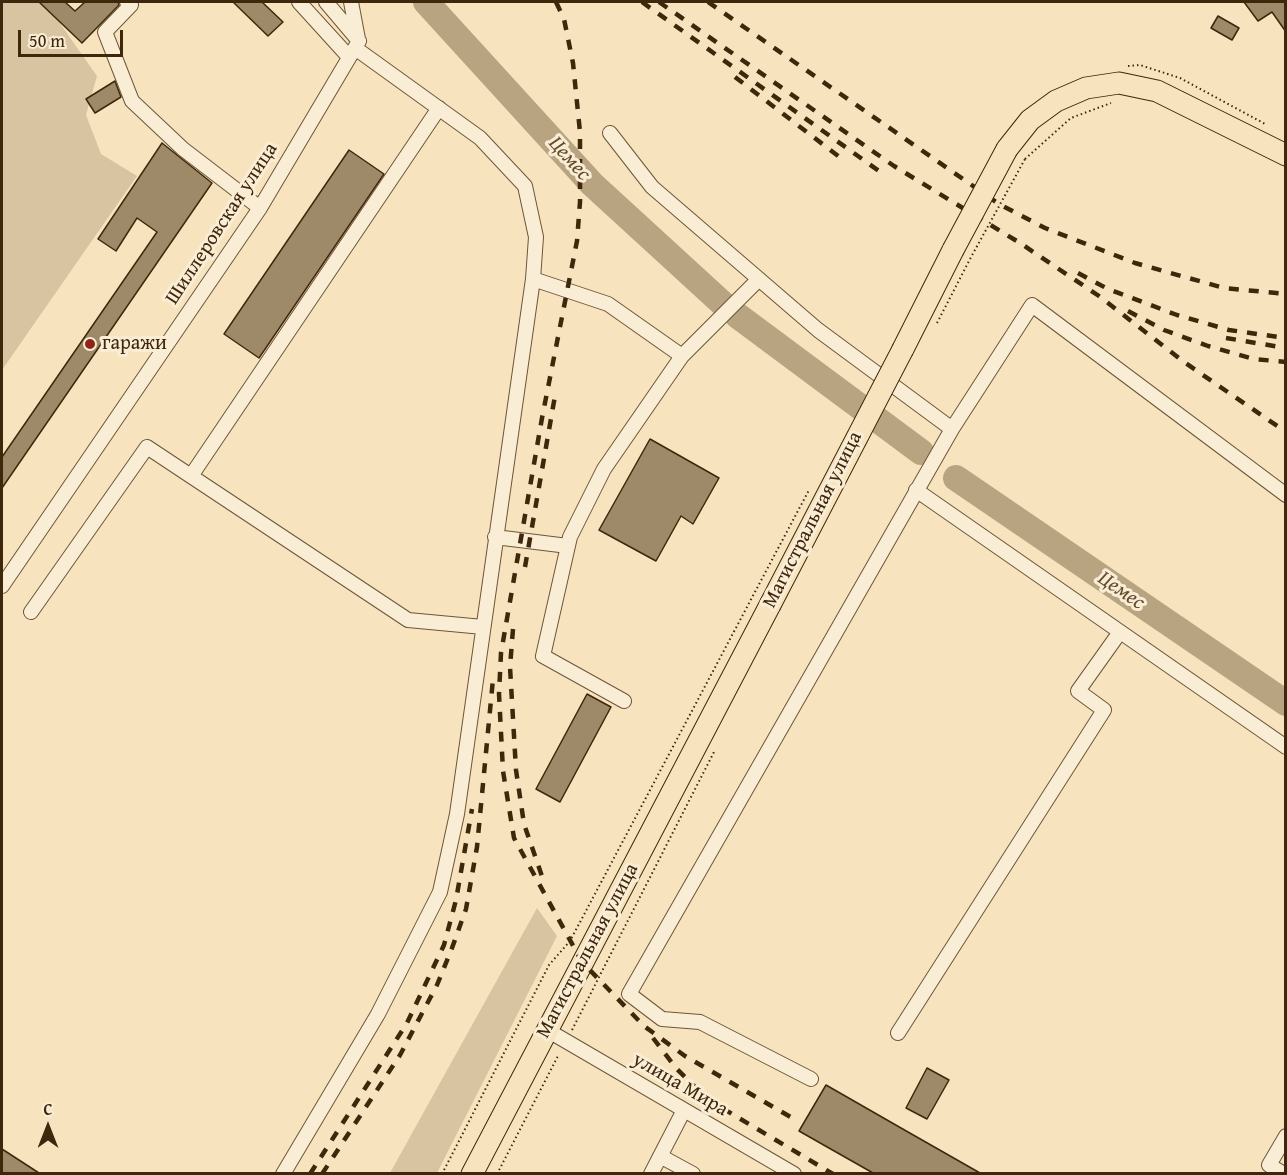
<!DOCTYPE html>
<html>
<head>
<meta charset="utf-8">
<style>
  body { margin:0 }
  #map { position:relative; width:1287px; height:1175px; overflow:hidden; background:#f7e4be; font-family:"Gentium Book Plus",serif }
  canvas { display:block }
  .frame { position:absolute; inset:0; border:3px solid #3e270b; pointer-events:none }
  .north { position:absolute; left:18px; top:1097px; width:60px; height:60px; -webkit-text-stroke:4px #faedd5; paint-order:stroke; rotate:0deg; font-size:16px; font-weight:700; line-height:24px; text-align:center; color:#3e270b }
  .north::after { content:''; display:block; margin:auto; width:21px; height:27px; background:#3e270b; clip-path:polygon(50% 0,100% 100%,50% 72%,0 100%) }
  .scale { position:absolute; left:18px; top:30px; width:105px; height:27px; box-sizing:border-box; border:3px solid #3e270b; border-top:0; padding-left:8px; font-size:18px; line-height:21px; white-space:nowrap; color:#3e270b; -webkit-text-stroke:4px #faedd5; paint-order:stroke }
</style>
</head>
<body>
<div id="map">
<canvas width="1287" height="1175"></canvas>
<div class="frame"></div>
<div class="north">С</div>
<div class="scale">50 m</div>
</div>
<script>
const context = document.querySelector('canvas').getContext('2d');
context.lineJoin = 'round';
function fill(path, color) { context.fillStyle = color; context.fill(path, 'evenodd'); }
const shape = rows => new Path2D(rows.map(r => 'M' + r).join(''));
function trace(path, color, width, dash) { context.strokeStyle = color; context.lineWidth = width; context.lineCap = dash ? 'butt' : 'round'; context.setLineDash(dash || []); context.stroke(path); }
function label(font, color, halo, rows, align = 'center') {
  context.font = font + ' "Gentium Book Plus",serif'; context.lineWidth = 6; context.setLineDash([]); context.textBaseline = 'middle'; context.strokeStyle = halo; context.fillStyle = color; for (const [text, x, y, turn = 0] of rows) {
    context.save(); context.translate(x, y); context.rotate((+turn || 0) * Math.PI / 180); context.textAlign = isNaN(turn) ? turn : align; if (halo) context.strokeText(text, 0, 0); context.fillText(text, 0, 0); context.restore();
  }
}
fill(shape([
  [2,2,45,2,97,76,86,115,101,154,137,176,2,370],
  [537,908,557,936,437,1173,390,1173]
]), '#d8c4a0');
trace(shape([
  [426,2,592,184,723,304],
  [738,316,921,452],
  [956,478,1286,703]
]), '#b8a481', 26);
const building = shape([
  [39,2,65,2,75,11,85,2,118,2,119,5,82,43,39,2],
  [233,2,262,2,283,22,268,36,233,2],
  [1244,2,1286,2,1286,32,1272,12,1258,21,1244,2],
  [1218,16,1239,28,1232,40,1211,28,1218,16],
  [115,81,121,97,95,113,86,99,115,81],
  [162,143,212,183,2,488,2,457,157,232,137,218,116,251,98,239,162,143],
  [349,150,384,174,259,358,224,334,349,150],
  [650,439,719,478,693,524,681,516,656,561,599,530,650,439],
  [587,694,611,707,560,802,536,789,587,694],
  [927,1068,949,1080,927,1119,906,1108,927,1068],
  [826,1085,901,1128,980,1173,873,1173,799,1131,826,1085],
  [2,1149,39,1173,2,1173,2,1149]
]);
fill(building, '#9e8968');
trace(building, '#3e270b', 1.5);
const minor = shape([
  [127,2,131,5,105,32,132,101,183,149,260,208],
  [299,2,349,57],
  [351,2,358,39],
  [610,133,652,187,818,330,952,429,1032,305,1286,495],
  [533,279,608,304,682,356],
  [191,476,439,108],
  [916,490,1286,747],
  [495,537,568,546],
  [2,586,260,208,359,41,326,2],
  [31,612,147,447,408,620,483,627],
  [624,701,543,656,570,537,604,469,682,356,759,279],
  [547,1030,794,1174],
  [898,1033,1104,710,1078,691,1120,632],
  [811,1079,700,1022,662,1019,629,994,952,429],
  [660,1156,693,1174],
  [283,1174,378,1014,440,892,457,814,533,279,536,237,525,186,480,138,355,48],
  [651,1174,684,1110],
  [1284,1174,1269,1165,1286,1136]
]);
const highway = shape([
  [1007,149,1030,120,1056,101,1086,88,1119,83,1157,91,1286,155],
  [903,349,953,250],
  [472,1174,770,605]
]);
trace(minor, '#6c5638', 16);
trace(highway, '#3e270b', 23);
trace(shape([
  [1128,66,1140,65,1180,78,1267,125],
  [1025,159,1071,118,1111,103],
  [937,323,970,259],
  [572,1030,714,752],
  [442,1174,549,965,570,941,809,490],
  [497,1174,559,1054]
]), '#3e270b', 2, [1.5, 3]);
trace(minor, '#faedd5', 14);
trace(highway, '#f7e4be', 21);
trace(shape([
  [556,2,564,19,573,63,580,132,580,202,577,241,542,418,501,653,499,694,503,771,514,838,582,962,644,1026,685,1056,794,1119],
  [642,2,886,176],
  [659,2,894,166,1020,243,1099,296,1184,362,1286,432],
  [708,2,999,204,1045,228,1135,263,1224,288,1286,294],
  [735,77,842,159],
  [1078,273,1108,289,1177,315,1229,330,1286,338],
  [1128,311,1164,330,1208,346,1254,359,1286,362],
  [1226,338,1286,348],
  [525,567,556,390],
  [513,629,510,667,516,770,524,824,544,882],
  [653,1038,676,1068,699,1091,722,1108,833,1174],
  [310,1174,407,1023,444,945,456,900,472,809],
  [322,1174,400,1055,437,985,452,948,466,909,477,847,493,679]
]), '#3e270b', 4.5, [10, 10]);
const highwayBridge = shape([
  [953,250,1007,149],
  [770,605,903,349]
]);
trace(highwayBridge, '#3e270b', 23, []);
trace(shape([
  [970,259,1025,159]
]), '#3e270b', 2, [1.5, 3]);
trace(highwayBridge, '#f7e4be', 21);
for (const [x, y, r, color] of [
  [90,344,6,"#8f2418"]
]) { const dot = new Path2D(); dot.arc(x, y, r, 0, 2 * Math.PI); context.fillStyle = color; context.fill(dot); trace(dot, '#faedd5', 2); }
label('20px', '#3e270b', '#faedd5', [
  ["Шиллеровская улица",222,224,-57],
  ["Магистральная улица",813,520,-63],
  ["Магистральная улица",588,951,-62],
  ["улица Мира",680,1085,30]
]);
label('20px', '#3e270b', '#faedd5', [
  ["гаражи",102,344]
], 'left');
label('italic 21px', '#634c2e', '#faedd5', [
  ["Цемес",569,159,48],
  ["Цемес",1121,591,34]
]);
</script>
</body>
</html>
